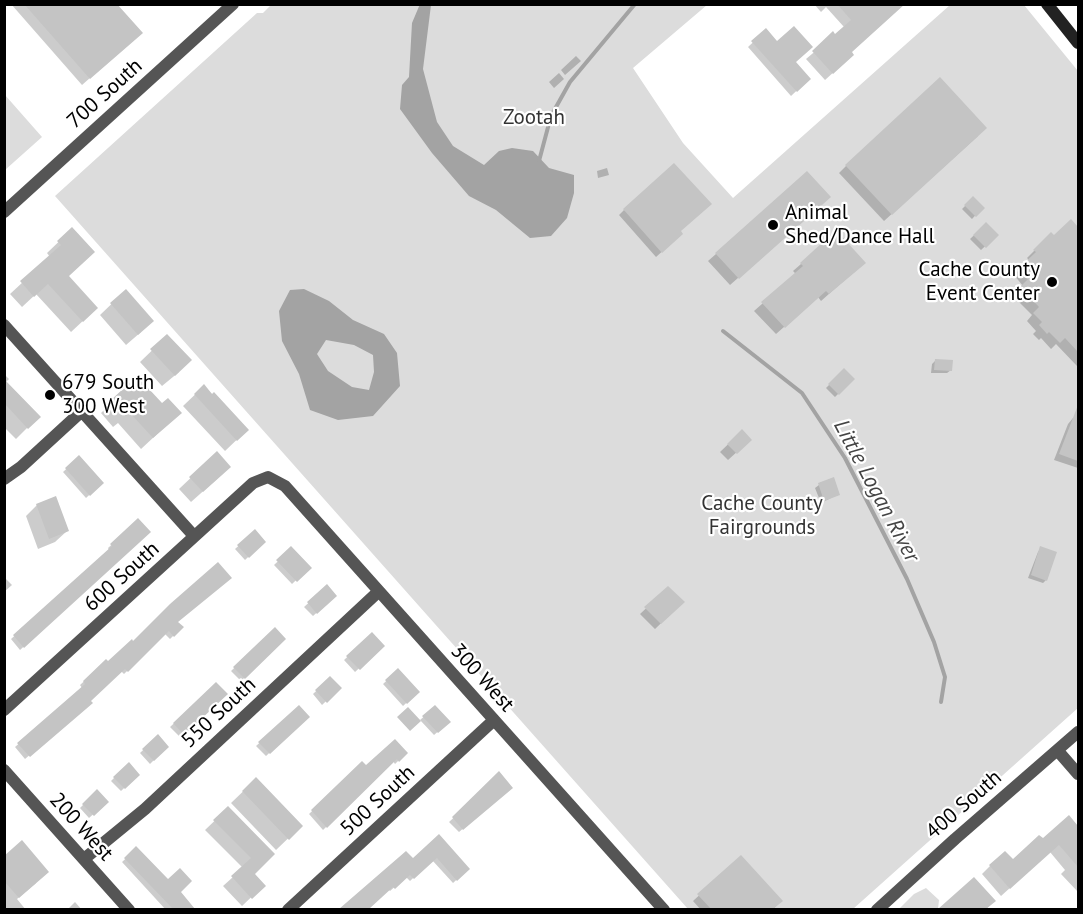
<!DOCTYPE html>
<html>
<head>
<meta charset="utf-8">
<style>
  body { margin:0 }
  #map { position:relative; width:1083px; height:914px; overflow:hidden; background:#fff; font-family:"PT Sans",sans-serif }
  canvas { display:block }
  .frame { position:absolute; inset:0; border:6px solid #000; pointer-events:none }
</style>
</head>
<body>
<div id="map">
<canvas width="1083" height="914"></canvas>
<div class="frame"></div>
</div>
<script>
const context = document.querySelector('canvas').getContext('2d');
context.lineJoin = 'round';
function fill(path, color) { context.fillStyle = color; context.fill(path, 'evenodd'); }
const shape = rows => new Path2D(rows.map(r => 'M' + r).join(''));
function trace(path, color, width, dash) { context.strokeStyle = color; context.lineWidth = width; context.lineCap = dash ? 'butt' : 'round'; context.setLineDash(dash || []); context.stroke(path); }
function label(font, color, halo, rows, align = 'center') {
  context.font = font + ' "PT Sans",sans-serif'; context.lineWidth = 4.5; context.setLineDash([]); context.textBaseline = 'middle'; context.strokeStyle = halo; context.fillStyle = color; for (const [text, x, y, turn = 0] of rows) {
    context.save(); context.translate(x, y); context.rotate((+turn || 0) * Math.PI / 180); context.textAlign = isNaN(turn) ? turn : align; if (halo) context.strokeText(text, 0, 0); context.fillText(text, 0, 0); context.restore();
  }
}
fill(shape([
  [271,5,707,5,633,68,683,143,733,198,950,5,1024,5,1078,71,1078,708,853,909,688,909,55,196,257,13,263,13],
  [5,95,42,137,5,170,4,170],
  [926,888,939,900,938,909,898,910,914,894]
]), '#dcdcdc');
fill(shape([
  [420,4,431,5,423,69,437,122,453,146,484,165,499,151,512,148,533,151,549,168,574,175,574,193,567,218,551,236,530,238,496,210,469,196,432,153,400,109,402,85,409,77,412,23],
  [304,289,329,301,353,320,384,334,397,353,400,386,373,416,338,420,310,410,299,374,282,341,279,311,290,290],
  [326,340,354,345,373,355,374,372,369,390,352,387,328,371,317,354]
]), '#a3a3a3');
fill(shape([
  [11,4,115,4,133,40,82,85],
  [814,4,901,4,850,53,845,62,825,80,806,59,844,27,826,7,821,12],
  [766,30,809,79,791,96,748,47],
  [576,56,581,61,565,75,561,70],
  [559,73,564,79,554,88,549,82],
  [978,136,884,221,839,173,846,166],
  [607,168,609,175,598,178,597,171],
  [973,198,982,208,972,219,962,209],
  [822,204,730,285,708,261,716,254],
  [624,210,680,232,676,239,656,257,619,215],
  [1071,221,1078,229,1077,366,1056,344,1051,349,1041,338,1039,340,1033,334,1036,331,1027,321,1032,315,1013,296,1023,286,1014,275,1029,260,1027,258,1051,234,1054,237],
  [986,224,997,235,981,250,970,239],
  [72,229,67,276,85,319,71,332,36,294,22,307,10,294,50,257,47,253],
  [801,264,856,270,821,301,818,297,776,334,754,311,796,274,793,271],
  [125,291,141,332,126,345,100,315],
  [167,336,179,372,162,386,140,362],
  [935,361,951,370,947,373,931,373,932,364],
  [844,370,853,379,835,397,826,388],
  [4,374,9,379,6,382,38,417,16,439,4,427],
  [137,378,168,424,141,449,118,423,113,427,101,413],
  [204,386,247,430,225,451,183,406],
  [1073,418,1078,420,1078,468,1054,460,1068,424],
  [742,431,750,440,728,460,720,452],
  [217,453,218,478,191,502,179,489],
  [79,457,102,483,86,498,63,472],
  [819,485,839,494,821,503,815,488],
  [37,505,67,531,55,542,38,549,26,516],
  [138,520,149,532,20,650,11,639,109,550,108,548],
  [255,531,264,542,245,560,235,549],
  [1041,548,1046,580,1043,583,1028,578,1038,552],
  [291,549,309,568,292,584,274,565],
  [4,577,12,585,4,592],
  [327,586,335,596,313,616,304,607],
  [668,588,683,602,655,629,640,614],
  [176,622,182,627,170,639,165,634,124,674,121,671,89,701,87,706,25,759,15,747,82,688,80,685,106,661,108,664,133,643],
  [275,629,284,639,241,681,231,671],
  [372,634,383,646,355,672,344,660],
  [398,670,418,692,403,706,383,684],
  [330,678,340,688,322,705,313,694],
  [216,684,226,694,180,737,170,727],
  [299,707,308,717,266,756,256,746],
  [435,707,449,722,434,735,420,720],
  [157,737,167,747,150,764,140,753],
  [406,753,395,764,393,761,323,830,309,814,362,763,366,767],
  [128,764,138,775,121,791,111,781],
  [256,779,301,826,276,850,231,803],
  [97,791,107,802,89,818,80,808],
  [508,791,459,832,449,822,476,797],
  [228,808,273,854,253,874,263,886,242,906,223,886,243,868,205,830],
  [1069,817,1078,829,1078,892,1061,874,1065,870,1050,852,1001,896,982,874,990,866,1013,861,1043,840],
  [439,836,468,869,453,883,432,860,410,881,406,877,390,891,388,889,367,910,342,910,406,853,413,860],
  [136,849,179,892,193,910,166,910,122,862],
  [741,857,781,901,772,910,701,910,693,901],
  [4,858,36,883,17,899,26,910,7,910,4,905],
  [974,879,994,901,985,910,941,910],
  [75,902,82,910,67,910]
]), '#0003');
trace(shape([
  [539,161,551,116,570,82,635,4],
  [723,331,802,393,845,458,907,579,934,642,945,677,941,702]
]), '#a3a3a3', 4);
fill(shape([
  [24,4,117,4,143,33,90,79],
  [837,4,905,4,852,52,854,55,833,74,812,51,833,31,835,34,851,20],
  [794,26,813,47,796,62,811,79,797,92,751,41,766,28,777,41],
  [940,77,987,128,892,215,845,165],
  [674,163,712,204,681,231,683,234,662,253,623,209],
  [807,171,831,197,739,279,715,253],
  [973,196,985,208,976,217,964,205],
  [1071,219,1078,227,1078,352,1065,338,1060,343,1049,332,1047,334,1039,325,1042,322,1033,313,1039,307,1020,287,1030,277,1020,267,1036,252,1033,250,1051,232,1054,235],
  [986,222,999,235,986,248,973,235],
  [72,227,95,252,69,276,98,308,83,322,48,284,34,297,20,281,61,245,57,241],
  [836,230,866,263,829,294,826,291,785,328,761,302,803,266,800,263],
  [126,289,154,321,138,335,110,303],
  [167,334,192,360,175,376,150,349],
  [935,359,953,360,952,371,934,370],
  [844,368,855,379,839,395,828,384],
  [137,376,162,403,168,398,182,413,153,438,130,413,126,416,111,400],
  [4,379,41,417,28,429,4,403],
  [204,384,212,394,214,392,249,430,237,441,194,394],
  [1078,405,1078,461,1059,454],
  [742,429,752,440,737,454,727,444],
  [217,451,231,467,203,492,189,477],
  [79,455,104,483,90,496,65,468],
  [834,477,840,495,824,501,818,483],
  [56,496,69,531,49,539,36,504],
  [138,518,151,532,24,648,13,635,112,546,110,544],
  [255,529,266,542,249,558,237,545],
  [291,546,312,568,297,582,276,560],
  [1040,546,1057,552,1047,581,1031,575],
  [218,562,232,578,178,622,184,627,174,637,169,631,128,672,125,669,91,701,93,703,30,757,17,743,85,684,83,681,106,659,108,661,132,639,133,641,170,604],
  [327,584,337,596,317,614,307,602],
  [668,586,685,602,661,624,644,607],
  [275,627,286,639,245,679,233,667],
  [372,632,385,646,360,670,346,656],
  [398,668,420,692,407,704,385,680],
  [330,676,342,688,327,703,315,690],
  [216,682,228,694,184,735,173,723],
  [299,705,310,717,270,754,258,742],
  [435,705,451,722,438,733,422,716],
  [408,707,421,721,410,731,397,717],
  [158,734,169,747,154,761,142,749],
  [395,739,408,753,399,762,397,759,327,828,311,810,362,761,366,765],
  [129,762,140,775,125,789,113,777],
  [499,771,513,788,463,830,452,817],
  [256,777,303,826,289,840,242,791],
  [97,789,109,802,94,816,82,804],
  [228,806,275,854,255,874,266,886,252,899,231,876,251,858,213,820],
  [1069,815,1078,826,1078,867,1059,845,1010,889,989,865,1005,851,1013,859,1039,835,1043,838],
  [439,834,470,869,457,881,437,858,414,879,410,875,395,889,393,887,369,909,339,909,406,851,413,858],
  [22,840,49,872,19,898,4,881,4,856],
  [136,846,168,879,180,868,192,881,181,892,195,909,173,909,124,858],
  [741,855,783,901,773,909,711,909,697,894],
  [974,877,996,901,986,909,938,909]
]), '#c4c4c4');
trace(shape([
  [4,212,233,4],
  [4,325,194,536],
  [4,479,21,467,82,411],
  [4,710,253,483,268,477,285,486,664,910],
  [1058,751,1078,774],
  [4,770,129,910],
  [84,859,145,809,378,592],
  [288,910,494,720],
  [877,910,955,839,1078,732]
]), '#555', 12);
trace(shape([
  [1047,4,1078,43]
]), '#222', 12);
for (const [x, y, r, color] of [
  [773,225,6,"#000"],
  [1052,282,6,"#000"],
  [50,395,6,"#000"]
]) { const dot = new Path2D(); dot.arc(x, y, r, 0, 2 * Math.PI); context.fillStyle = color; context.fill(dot); trace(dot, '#fff', 2); }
label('21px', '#000', '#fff', [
  ["700 South",105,94,-42],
  ["600 South",122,577,-42],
  ["300 West",482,678,48],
  ["550 South",219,713,-43],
  ["500 South",378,801,-43],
  ["400 South",964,805,-41],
  ["200 West",81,827,48]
]);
label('21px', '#333', '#fff', [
  ["Zootah",534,118],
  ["Cache County",762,504],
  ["Fairgrounds",762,528]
]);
label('21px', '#000', '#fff', [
  ["Animal",785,213],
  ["Shed/Dance Hall",785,237],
  ["Cache County",1040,270,"right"],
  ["Event Center",1040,294,"right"],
  ["679 South",62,383],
  ["300 West",62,407]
], 'left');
label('italic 22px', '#444', '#fff', [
  ["Little Logan River",876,491,62]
]);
</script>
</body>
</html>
